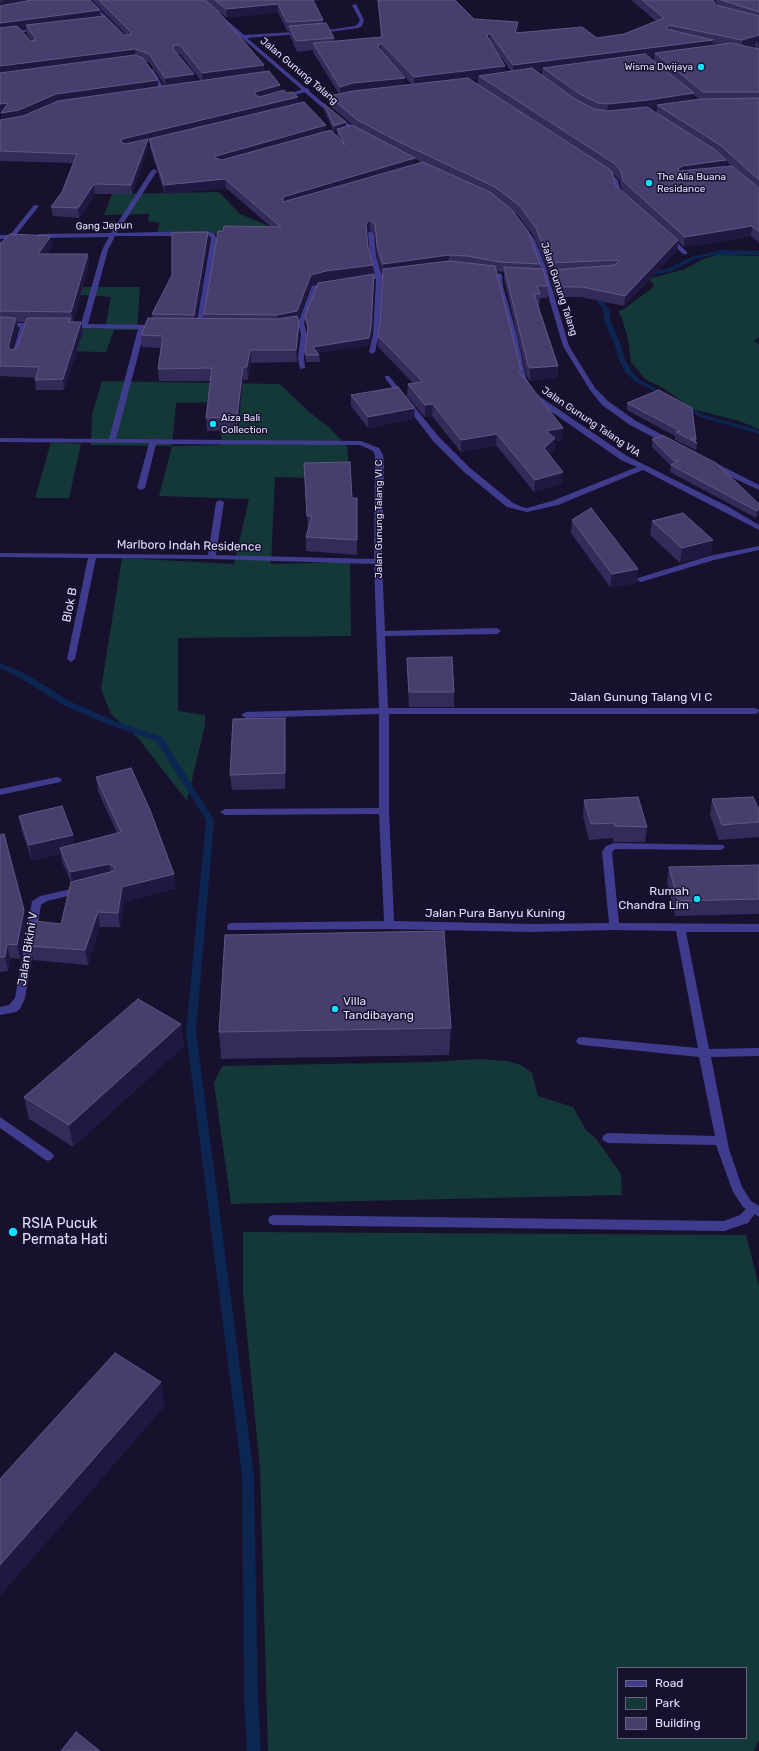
<!DOCTYPE html>
<html>
<head>
<meta charset="utf-8">
<style>
  body { margin:0 }
  #map { position:relative; width:759px; height:1751px; overflow:hidden; background:#17112d; font-family:Rubik,sans-serif }
  canvas { display:block }
  .legend { position:absolute; left:617px; top:1667px; width:130px; height:72px; box-sizing:border-box; background:#17112d; border:1px solid #686381; margin:0; padding:5px 7px; list-style:none; font-size:12px; color:#e2deff }
  .legend li { display:flex; align-items:center; gap:8px; height:20px }
  .legend b { width:20px; border:1px solid #686381 }
</style>
</head>
<body>
<div id="map">
<canvas width="759" height="1751"></canvas>
<ul class="legend">
<li><b style="height:5px;background:#403c8d"></b>Road</li>
<li><b style="height:11px;background:#143837"></b>Park</li>
<li><b style="height:11px;background:#483e6d"></b>Building</li>
</ul>
</div>
<script>
const context = document.querySelector('canvas').getContext('2d');
context.lineJoin = 'round';
function fill(path, color) { context.fillStyle = color; context.fill(path, 'evenodd'); }
const shape = rows => new Path2D(rows.map(r => 'M' + r).join(''));
function trace(path, color, width, dash) { context.strokeStyle = color; context.lineWidth = width; context.lineCap = dash ? 'butt' : 'round'; context.setLineDash(dash || []); context.stroke(path); }
function label(font, color, halo, rows, align = 'center') {
  context.font = font + ' Rubik,sans-serif'; context.lineWidth = 3; context.setLineDash([]); context.textBaseline = 'middle'; context.strokeStyle = halo; context.fillStyle = color; for (const [text, x, y, turn = 0] of rows) {
    context.save(); context.translate(x, y); context.rotate((+turn || 0) * Math.PI / 180); context.textAlign = isNaN(turn) ? turn : align; if (halo) context.strokeText(text, 0, 0); context.fillText(text, 0, 0); context.restore();
  }
}
fill(shape([
  [219,192,240,214,269,226,293,228,241,234,156,236,160,223,148,221,149,214,104,215,112,194],
  [716,255,759,256,759,337,754,341,759,345,759,429,739,421,692,409,665,389,645,379,631,362,628,339,622,318,618,311,624,309,652,288,654,285,650,281,651,278,685,269,703,259],
  [74,287,140,287,137,330,114,330,106,352,52,351,58,327,105,329,111,297,68,294],
  [102,381,280,384,309,412,329,427,347,446,350,479,275,477,271,564,350,562,351,636,178,638,178,711,205,715,205,725,187,801,138,738,111,714,101,689,122,558,234,564,249,499,159,496,172,446,91,445,92,414],
  [217,402,222,445,172,446,176,403],
  [51,442,81,444,69,498,35,498],
  [479,1059,507,1061,521,1065,532,1073,538,1096,573,1107,586,1130,597,1140,621,1174,622,1195,231,1204,214,1083,222,1066,431,1062],
  [243,1232,746,1235,759,1286,759,1740,754,1751,268,1751,260,1469,243,1293],
  [618,1668,746,1668,746,1738,618,1738]
]), '#143837');
fill(shape([
  [722,250,759,251,759,255,713,255,695,259,670,272,645,276,642,274,645,272,667,269,691,257,722,250],
  [607,290,610,292,603,302,610,311,610,320,620,343,626,362,632,372,640,380,669,395,669,397,665,397,636,382,626,373,620,362,614,343,604,320,604,311,597,302,605,291,607,290],
  [683,404,704,415,759,430,759,434,700,417,681,407,681,405,683,404],
  [0,663,28,675,69,701,115,721,162,737,214,820,196,1032,254,1475,258,1699,261,1751,247,1751,244,1699,242,1475,186,1032,206,820,156,741,109,725,63,705,22,679,0,668,0,663]
]), '#0c2551');
fill(shape([
  [307,88,310,90,309,91,281,99,278,97,307,88],
  [753,1203,757,1205,759,1208,748,1223,724,1231,274,1225,270,1224,268,1220,270,1216,274,1215,724,1221,740,1215,749,1205,753,1203]
]), '#403c8d');
fill(shape([
  [85,0,90,0,114,25,114,27,110,27,85,0],
  [198,0,203,0,244,35,328,30,355,26,358,24,360,20,352,5,356,4,364,20,362,26,358,28,328,32,247,38,342,119,361,132,361,134,357,134,338,121,198,0],
  [41,28,39,30,0,35,0,33,41,28],
  [149,69,153,69,166,92,162,92,149,69],
  [154,169,157,171,117,233,203,231,213,233,217,238,202,327,199,329,196,327,211,238,209,236,115,236,108,250,88,324,158,325,161,327,158,329,145,329,116,439,361,441,379,448,383,455,384,463,382,562,385,631,497,628,501,631,497,634,385,636,388,708,755,708,759,710,758,713,755,714,389,714,389,811,394,921,531,924,609,923,602,852,606,846,614,843,723,845,725,847,723,849,720,850,615,849,612,852,619,923,759,924,759,932,686,932,709,1049,759,1048,759,1056,711,1057,729,1149,742,1187,751,1201,759,1206,759,1217,743,1207,733,1192,716,1145,608,1143,604,1141,602,1138,604,1135,608,1133,715,1136,699,1057,582,1045,578,1044,576,1041,578,1038,582,1037,698,1048,676,931,614,930,531,932,389,929,228,930,227,927,228,924,232,923,384,921,379,814,225,815,220,812,225,809,379,808,379,714,246,718,241,715,246,712,379,708,374,564,212,559,96,558,75,659,71,662,67,659,88,558,0,557,0,553,208,555,216,502,220,500,224,502,216,555,374,559,375,455,373,451,360,445,156,444,145,488,141,490,137,488,149,443,0,442,0,438,109,439,138,329,70,328,67,326,70,324,81,324,102,250,109,237,39,238,36,236,39,234,111,233,151,171,154,169],
  [603,170,607,170,618,180,621,193,626,198,625,199,621,199,616,194,613,182,603,172,603,170],
  [34,205,39,206,16,235,24,237,21,239,13,239,2,253,0,254,0,248,7,239,0,239,0,235,10,235,34,205],
  [520,226,524,226,535,240,546,268,569,346,595,388,608,401,636,421,674,441,674,445,668,445,630,425,602,405,590,390,563,346,540,268,529,240,519,227,520,226],
  [371,231,374,233,376,256,382,275,395,273,398,275,382,278,379,334,375,352,372,354,369,352,373,334,376,279,362,281,359,279,375,275,370,256,368,233,371,231],
  [666,236,670,236,687,252,687,254,683,254,666,238,666,236],
  [499,273,502,275,503,286,517,336,526,378,536,394,627,456,729,507,759,525,759,530,643,470,558,505,527,512,507,507,464,472,433,441,385,378,385,376,389,376,439,437,470,468,513,503,522,507,527,508,552,501,637,467,621,460,530,397,520,378,511,336,497,286,496,275,499,273],
  [330,282,333,284,332,285,317,288,304,323,307,334,304,358,305,368,300,369,298,358,301,334,298,323,312,286,330,282],
  [0,323,38,323,41,325,38,327,27,327,17,358,14,360,11,358,20,327,0,327,0,323],
  [712,464,718,464,759,485,759,490,712,468,712,464],
  [759,546,759,550,714,560,641,582,637,580,638,578,709,556,759,546],
  [57,777,60,778,62,780,60,782,0,795,0,789,57,777],
  [80,887,84,888,85,890,84,892,47,901,41,905,25,998,20,1009,16,1012,0,1015,0,1007,9,1005,15,998,32,901,40,896,80,887],
  [0,1117,52,1153,54,1156,52,1159,48,1161,44,1159,0,1128,0,1117]
]), '#403c8d');
fill(shape([
  [0,0,101,16,124,35,126,35,92,0,205,0,264,65,264,72,280,85,280,91,287,93,326,125,326,132,337,137,337,131,334,132,324,110,324,104,346,122,346,126,354,126,329,105,329,96,339,94,313,52,313,50,297,52,290,36,289,31,287,31,278,12,227,18,205,0,322,0,313,1,323,20,323,23,334,38,334,41,381,37,378,0,455,0,474,19,518,22,517,32,597,38,624,34,656,21,631,0,713,0,716,5,718,5,715,0,759,0,759,243,751,236,684,247,678,241,677,250,624,306,581,297,556,297,551,280,551,273,549,273,535,238,518,215,514,212,540,264,540,268,548,286,547,298,540,298,539,306,538,306,558,366,557,378,530,381,527,377,504,279,504,272,496,271,521,370,521,373,562,440,555,441,554,450,549,454,562,484,534,492,496,445,461,452,432,416,425,417,407,396,408,384,413,383,378,347,378,336,380,323,383,273,377,256,375,233,370,230,367,232,368,247,373,265,373,274,374,281,372,334,369,345,318,353,319,355,320,362,306,362,305,351,308,331,306,323,305,316,318,283,312,285,298,319,299,334,297,362,251,363,248,380,243,380,238,430,207,431,206,418,211,381,159,381,158,369,161,348,142,347,141,335,153,318,152,314,209,240,196,319,204,319,204,314,270,226,226,188,165,194,150,148,150,142,148,142,148,148,132,194,95,194,79,218,53,216,51,207,62,192,73,163,0,161,0,120,2,120,1,114],
  [20,29,26,29,27,34,32,41,31,41],
  [713,43,720,44,713,45],
  [755,45,755,48,748,47],
  [497,52,511,71,505,72],
  [177,54,180,54,201,81,194,82],
  [654,56,654,61,649,57],
  [145,61,150,63,165,86,158,86],
  [399,70,411,84,405,85,405,78],
  [536,71,542,71,542,76],
  [478,78,478,84,470,79,473,79],
  [693,95,699,99,693,100],
  [657,108,656,113,650,109],
  [415,159,421,162,415,164],
  [726,161,731,166,725,166],
  [613,173,620,181,622,191,616,186],
  [361,276,318,283,326,281],
  [0,237,1,243,53,246,47,254,88,254,89,264,73,322,83,332,64,390,36,390,35,380,35,378,0,376],
  [17,322,25,322,17,348,12,349,18,328],
  [351,395,414,419,368,428,351,406],
  [627,403,696,440,695,442,697,443,696,450,675,440,675,436,627,410],
  [652,439,759,504,759,514,756,518,670,472,671,466,652,447],
  [304,463,352,498,357,498,357,555,306,551,306,537,308,530],
  [572,520,637,583,610,587,571,533],
  [652,521,711,554,680,563,650,535],
  [407,658,454,692,454,707,409,707,407,673],
  [286,733,285,789,232,790,230,775],
  [96,777,176,888,124,902,120,927,100,927,88,965,33,960,30,946,61,924,71,882,62,862,61,854,32,861,22,832,19,816,75,844,117,833,98,791],
  [712,799,759,810,759,837,719,840,710,815],
  [584,800,647,827,645,842,613,842,613,838,589,840,583,816],
  [0,835,24,910,26,924,20,959,10,958,8,971,0,972],
  [759,865,759,914,675,916,667,882,669,867],
  [181,1024,184,1046,73,1147,29,1119,24,1097],
  [451,1028,449,1055,221,1059,219,1032]
]), '#352b5b');
fill(shape([
  [6,0,60,0,0,11,0,2],
  [278,4,278,12,227,18,226,9],
  [100,10,101,19,26,25,26,29,0,32,0,23],
  [518,22,518,30,514,41,515,33],
  [669,25,668,34,666,29],
  [490,33,489,42,487,36],
  [759,35,759,43,756,42,755,45,741,48,742,40],
  [713,40,712,49,655,53,654,56,546,70,543,68,542,71,513,74,513,65],
  [381,43,381,52,378,47],
  [135,49,136,58,0,75,0,66],
  [264,65,264,74,203,82,202,73],
  [505,66,505,75,479,76,478,78,414,86,414,77],
  [194,74,194,84,166,87,165,78],
  [405,78,405,87,340,96,340,87,353,83],
  [158,80,158,89,21,120,2,122,1,114,0,114,0,104,56,94],
  [280,85,281,94,256,101,255,94,255,92],
  [694,93,692,103,657,105,657,108,607,113,608,104],
  [298,97,299,106,149,139,150,142,148,142,148,148,132,194,131,185,121,142,122,139],
  [346,122,346,128,337,129,337,131,334,132,334,126],
  [326,125,326,134,217,165,215,158,216,156],
  [415,158,415,167,283,202,283,197],
  [726,160,725,170,681,176,678,169,682,166],
  [225,179,226,188,165,194,164,185],
  [94,184,95,194,79,218,78,208],
  [370,220,370,230,367,233,366,224],
  [752,226,751,236,684,247,685,237],
  [208,232,209,240,195,323,194,315],
  [51,236,53,246,40,264,38,254],
  [678,240,677,250,624,306,625,296],
  [88,254,89,264,73,322,71,312],
  [449,255,449,264,383,273,383,264],
  [373,265,373,275,326,281,312,285,297,321,278,324,277,315,311,275,326,271],
  [374,274,372,334,369,345,313,354,313,347],
  [16,318,18,328,10,358,8,347],
  [81,322,83,332,64,390,63,379],
  [299,322,299,334,297,362,296,350],
  [250,350,251,363,248,380,247,367],
  [558,366,557,378,530,381,530,368],
  [243,367,243,380,238,430,237,417],
  [433,404,432,416,425,417,425,405],
  [415,408,414,419,368,428,368,417],
  [563,428,562,440,555,441,554,450,543,460,546,431],
  [497,434,496,445,461,452,461,440],
  [563,472,562,484,534,492,535,480],
  [759,508,759,514,756,518,757,511],
  [713,540,711,554,680,563,682,548],
  [638,569,637,583,610,587,612,574],
  [285,718,286,733,285,789],
  [73,835,76,850,60,848,61,854,32,861,29,845],
  [109,864,111,879,73,886,70,872],
  [174,874,176,888,124,902,120,927,118,913,122,887],
  [24,910,26,924,20,959,17,945],
  [98,912,100,927,88,965,85,950],
  [7,944,10,958,8,971,5,957],
  [181,1024,184,1046,73,1147,69,1125],
  [161,1382,165,1406,0,1596,0,1565]
]), '#211841');
const building = shape([
  [32,0,90,0,100,10,0,23,0,6,32,0],
  [99,0,205,0,217,10,264,65,202,73,180,45,174,45,173,49,194,74,165,78,149,54,135,49,0,66,0,28,17,26,31,41,35,40,35,38,26,25,105,16,124,35,130,35,131,32,99,0],
  [215,0,313,0,323,20,287,22,278,4,226,9,215,0],
  [378,0,455,0,474,19,518,22,515,33,582,27,597,38,624,34,664,18,642,0,713,0,716,5,759,16,759,35,742,40,669,25,666,29,713,40,513,65,490,33,487,36,505,66,414,77,381,43,378,47,405,78,353,83,340,87,313,43,382,37,378,0],
  [721,0,759,0,759,12,721,0],
  [326,23,334,38,296,41,289,26,326,23],
  [731,43,759,49,759,92,703,92,655,53,731,43],
  [645,54,694,93,648,100,608,104,598,103,580,94,543,68,645,54],
  [135,55,143,58,158,80,56,94,19,110,1,113,8,103,0,104,0,73,135,55],
  [532,68,575,99,594,109,608,111,647,107,714,149,726,160,682,166,678,169,679,171,732,166,759,188,759,232,752,226,685,237,623,181,621,171,615,164,479,76,532,68],
  [269,71,280,85,255,92,255,94,259,97,284,90,287,93,292,92,298,97,122,139,121,142,125,144,148,139,131,185,94,184,78,208,51,207,62,192,77,154,0,151,0,120,23,116,58,101,269,71],
  [468,78,609,169,612,172,616,186,678,240,625,296,582,287,557,287,552,270,615,265,619,261,617,260,550,263,536,228,519,205,495,187,397,141,356,119,329,96,353,91,468,78],
  [759,98,759,180,720,145,657,105,701,99,759,98],
  [304,102,326,125,216,156,215,158,222,160,331,130,345,145,337,129,352,125,415,158,283,197,283,202,423,162,490,192,512,210,528,231,540,264,500,262,467,256,449,255,383,264,377,246,375,224,370,220,366,224,368,247,373,265,326,271,311,275,297,311,277,315,204,314,218,231,223,231,224,226,281,227,225,179,164,185,149,139,304,102],
  [324,104,346,122,334,126,324,104],
  [208,232,194,315,152,314,172,275,172,233,208,232],
  [10,234,51,236,38,254,88,254,71,312,0,311,0,244,10,234],
  [449,261,495,266,521,370,519,371,563,428,546,431,555,438,544,448,563,472,535,480,497,434,461,440,433,404,425,405,408,384,423,382,378,336,380,323,383,269,449,261],
  [504,267,543,269,548,286,537,286,540,294,534,294,558,366,530,368,528,365,504,267],
  [374,274,371,327,369,338,313,347,319,355,306,355,305,351,308,327,305,316,318,283,374,274],
  [297,316,299,322,296,350,250,350,247,367,243,367,237,417,206,418,212,368,158,369,163,336,141,335,148,318,277,319,297,316],
  [0,317,16,318,8,347,11,350,17,348,27,318,70,318,69,322,81,322,63,379,35,380,39,367,0,366,0,317],
  [398,387,415,408,368,417,351,395,398,387],
  [659,390,692,408,696,440,691,437,697,443,676,432,680,431,627,403,659,390],
  [664,436,716,463,759,504,759,508,757,511,671,465,679,460,674,461,652,439,664,436],
  [350,462,352,498,357,498,357,540,306,537,312,516,307,516,304,463,350,462],
  [591,508,638,569,612,574,572,520,591,508],
  [683,513,713,540,682,548,652,521,683,513],
  [452,657,454,692,409,692,407,658,452,657],
  [285,718,285,773,230,775,233,719,285,718],
  [131,768,150,810,174,874,122,887,118,913,98,912,85,950,30,946,35,921,61,924,71,882,114,871,115,867,109,864,70,872,60,848,121,832,96,777,131,768],
  [638,797,647,827,615,826,614,823,591,824,584,800,638,797],
  [753,797,759,810,759,822,722,825,712,799,753,797],
  [62,806,73,835,29,845,19,816,62,806],
  [4,834,24,910,17,945,7,944,5,957,0,957,0,835,4,834],
  [759,865,759,899,678,901,669,867,759,865],
  [444,931,451,1028,219,1032,225,935,444,931],
  [138,999,181,1024,69,1125,24,1097,138,999],
  [115,1353,161,1382,0,1565,0,1479,115,1353],
  [76,1732,100,1751,61,1751,76,1732]
]);
fill(building, '#483e6d');
trace(building, '#605784', 1);
for (const [x, y, r, color] of [
  [701,67,4,"#0ae4ff"],
  [649,183,4,"#0ae4ff"],
  [213,424,4,"#0ae4ff"],
  [697,899,4,"#0ae4ff"],
  [335,1009,4,"#0ae4ff"],
  [13,1232,5,"#0ae4ff"]
]) { const dot = new Path2D(); dot.arc(x, y, r, 0, 2 * Math.PI); context.fillStyle = color; context.fill(dot); trace(dot, '#17112d', 1.5); }
label('10px', '#e2deff', '#17112d', [
  ["Wisma Dwijaya",693,67,"right"],
  ["The Alia Buana",657,177],
  ["Residance",657,189],
  ["Aiza Bali",221,418],
  ["Collection",221,430]
], 'left');
label('10px', '#e2deff', '#17112d', [
  ["Jalan Gunung Talang",299,71,40],
  ["Gang Jepun",104,226,-1],
  ["Jalan Gunung Talang",559,289,72],
  ["Jalan Gunung Talang VIA",591,422,34],
  ["Jalan Gunung Talang VI C",379,519,-90]
]);
label('12px', '#e2deff', '#17112d', [
  ["Marlboro Indah Residence",189,546,1],
  ["Blok B",70,605,-79],
  ["Jalan Gunung Talang VI C",641,698],
  ["Jalan Pura Banyu Kuning",495,914],
  ["Jalan Bikini V",28,949,-81]
]);
label('12px', '#e2deff', '#17112d', [
  ["Rumah",689,892],
  ["Chandra Lim",689,906],
  ["Villa",343,1002,"left"],
  ["Tandibayang",343,1016,"left"]
], 'right');
label('14px', '#e2deff', '#17112d', [
  ["RSIA Pucuk",22,1224],
  ["Permata Hati",22,1240]
], 'left');
</script>
</body>
</html>
